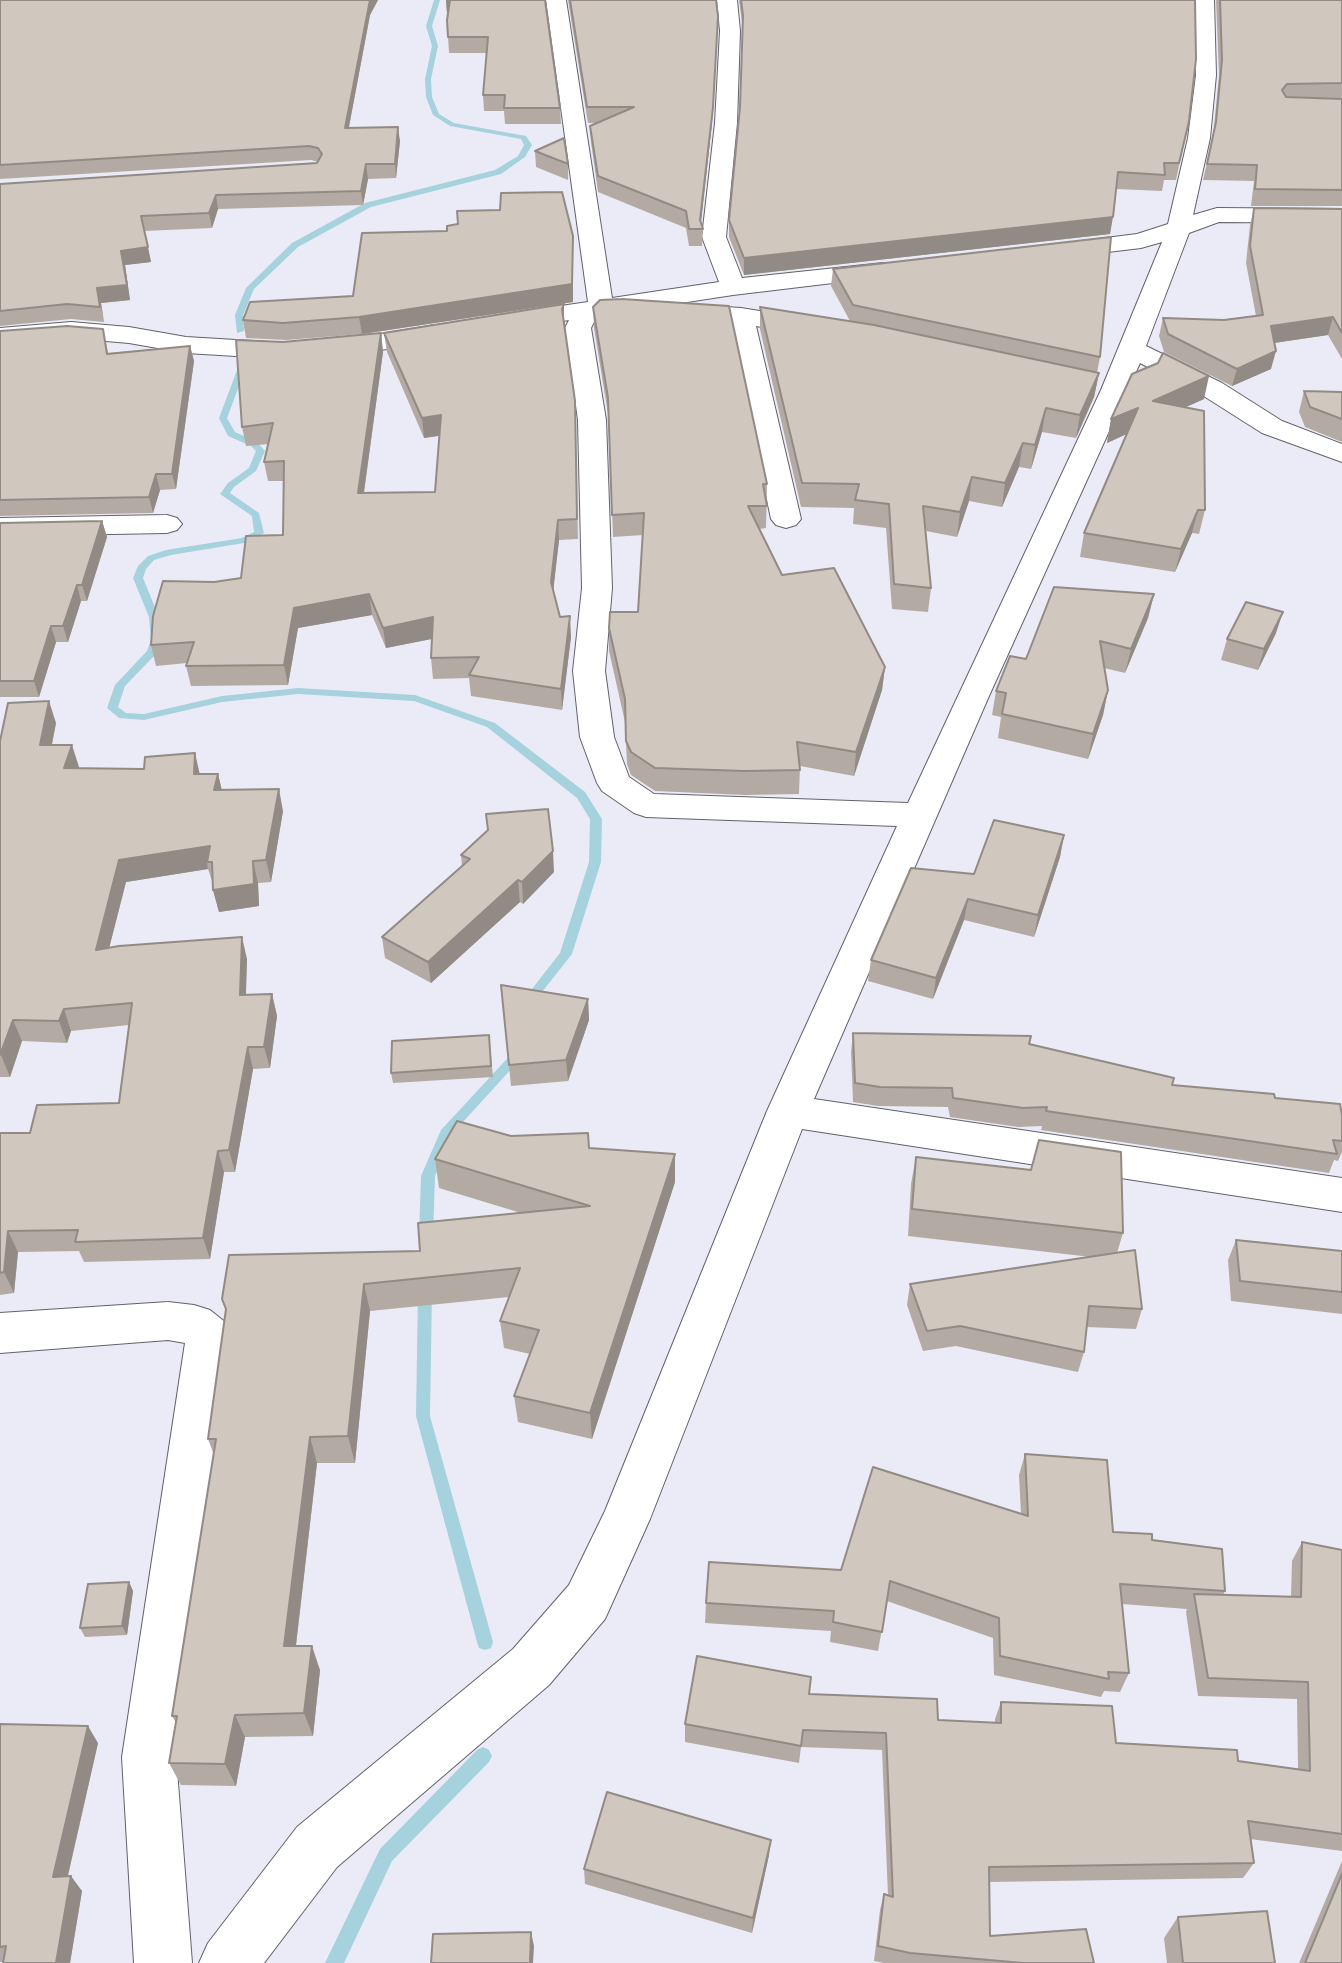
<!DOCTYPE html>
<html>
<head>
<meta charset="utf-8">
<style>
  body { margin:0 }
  canvas { display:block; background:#ebebf7 }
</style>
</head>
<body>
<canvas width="1342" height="1963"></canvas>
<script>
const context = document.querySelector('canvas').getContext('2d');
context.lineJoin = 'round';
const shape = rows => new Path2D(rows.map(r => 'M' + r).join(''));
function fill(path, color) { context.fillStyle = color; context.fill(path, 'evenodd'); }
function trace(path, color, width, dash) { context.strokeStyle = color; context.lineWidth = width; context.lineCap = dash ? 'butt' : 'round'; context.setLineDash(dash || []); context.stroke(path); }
fill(shape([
  [434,0,440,0,432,26,438,46,431,79,432,97,439,114,454,123,526,136,532,145,525,157,501,174,371,207,298,247,254,289,243,315,244,331,237,333,235,315,246,288,292,243,365,203,495,170,518,156,524,145,521,139,450,126,433,115,426,97,425,79,432,46,426,26,434,0],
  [243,362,247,365,227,418,235,432,257,442,265,451,256,471,234,487,230,493,259,513,264,533,244,543,171,555,154,560,146,569,143,578,159,617,161,640,156,654,125,686,118,707,126,713,144,714,222,696,298,688,415,695,495,723,585,792,602,819,601,862,572,954,531,1006,527,1008,521,1003,560,953,589,862,590,819,577,798,487,727,414,701,298,694,222,702,144,720,119,718,107,708,115,685,147,651,151,640,149,617,133,578,138,566,148,556,166,550,242,538,254,532,252,516,220,494,228,483,249,468,256,451,251,446,228,436,219,418,239,365,243,362],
  [520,1047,524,1049,526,1052,524,1055,453,1133,435,1176,433,1237,431,1241,426,1243,421,1241,419,1237,421,1176,441,1130,516,1049,520,1047],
  [425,1284,430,1286,432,1290,430,1416,493,1642,491,1648,485,1650,479,1648,477,1642,416,1416,418,1290,420,1286,425,1284],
  [483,1747,489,1750,492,1756,489,1762,392,1861,344,1963,325,1963,380,1849,477,1750,483,1747]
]), '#a6d2dd');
const street = shape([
  [546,0,566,0,612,298,719,282,702,237,715,123,720,31,717,0,737,0,740,31,737,123,726,237,742,278,883,263,892,265,895,270,892,275,883,277,733,295,622,312,606,315,594,322,591,328,606,420,612,588,605,671,614,737,629,777,654,794,908,803,1101,390,1162,242,1141,248,1058,258,1049,256,1046,251,1049,246,1058,244,1137,234,1168,224,1188,138,1196,75,1194,0,1214,0,1216,75,1210,138,1193,215,1217,208,1342,209,1342,223,1219,222,1189,233,1146,346,1222,383,1282,421,1342,444,1342,462,1262,433,1202,395,1140,363,989,696,814,1099,1342,1178,1342,1212,802,1129,650,1519,605,1619,549,1685,337,1867,264,1963,199,1963,208,1943,297,1827,513,1649,569,1585,605,1511,767,1111,897,826,646,817,634,813,602,791,597,783,580,737,573,671,582,588,578,420,565,328,569,320,513,329,504,326,500,321,504,316,513,313,588,302,546,0],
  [679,304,741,308,810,319,819,322,823,327,819,332,810,335,756,326,801,519,796,525,786,528,776,525,771,519,730,323,670,317,666,312,670,307,679,304],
  [71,322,129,327,186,337,286,343,362,337,436,325,445,328,449,333,445,338,436,341,362,353,286,359,186,353,129,343,71,338,0,344,0,328,71,322],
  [167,515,177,518,182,524,177,530,167,533,0,536,0,518,167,515],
  [168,1302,194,1305,210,1310,225,1322,232,1336,176,1757,192,1963,134,1963,122,1757,185,1343,168,1340,0,1353,0,1313,168,1302]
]);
trace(street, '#62626c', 2);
fill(street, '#fff');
fill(shape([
  [0,0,378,0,370,15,349,127,400,141,396,178,368,179,363,205,218,209,212,228,144,231,151,262,125,265,130,300,101,303,104,322,71,319,0,326,0,184,317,163,318,162,311,160,0,179],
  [446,0,545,0,560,108,561,124,505,124,504,111,484,111,483,95,487,53,449,53,447,20,448,13,447,13],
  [568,0,716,0,717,31,712,123,701,224,703,229,702,246,689,246,686,228,598,192,591,142,590,126,597,123,588,123],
  [739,0,1195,0,1185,138,1176,180,1164,180,1162,191,1116,189,1110,234,744,275,729,237,729,220,740,107,743,30],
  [1216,0,1342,0,1342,98,1322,99,1342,99,1342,206,1251,206,1254,181,1203,180,1213,137,1219,75],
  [535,151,568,164,568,180,536,167],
  [1254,208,1342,209,1342,359,1328,335,1274,343,1271,369,1232,386,1164,352,1159,336,1163,318,1224,320,1256,316,1246,263,1250,225],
  [573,253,573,302,362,334,286,340,246,338,243,320,353,296],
  [833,269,1100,357,1097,373,1099,373,1094,397,1076,438,1042,432,1031,469,1019,467,1002,507,969,501,957,537,926,531,931,588,928,612,892,609,886,528,853,524,854,508,801,507,760,329,760,307,850,321,831,286],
  [564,304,564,325,575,401,578,539,559,540,553,591,560,617,571,637,562,710,471,696,469,678,433,679,431,658,432,639,386,648,372,615,298,628,288,685,191,686,186,666,187,663,156,666,151,645,214,582,241,578,283,535,284,481,268,481,264,462,269,444,246,446,242,427,283,342,381,333,383,352,364,493,435,492,439,436,424,438,387,352,384,333],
  [593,307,767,484,766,528,759,529,782,575,885,667,882,690,854,776,800,766,799,794,744,795,655,791,631,775,627,764,625,722,609,651,609,628,638,612,643,535,613,537,609,420,594,328],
  [103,329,108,353,190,346,194,361,176,489,160,490,153,513,0,516,0,331],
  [1304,391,1342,392,1342,442,1305,427,1299,412],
  [1204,399,1186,407,1205,510,1199,534,1192,533,1175,572,1080,557,1084,533,1127,434,1107,443,1111,419],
  [102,521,107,537,87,601,81,601,68,642,56,642,39,697,0,697,0,523],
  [1154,594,1148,618,1125,673,1104,668,1108,690,1103,715,1088,759,998,738,1001,717,992,715,996,691,1026,659],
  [1276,633,1258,670,1221,660,1227,639],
  [56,723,52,745,79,767,78,769,218,774,222,790,283,811,271,882,258,883,259,906,219,912,213,890,213,884,208,869,126,882,109,948,247,959,246,995,272,994,277,1016,270,1068,253,1069,235,1172,224,1172,210,1259,84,1262,79,1251,18,1252,14,1293,0,1295,0,1133,30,1133,119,1103,129,1025,71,1031,67,1043,22,1041,10,1077,0,1077,0,741],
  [1064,835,1060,857,1034,937,964,920,933,999,868,981,871,960,974,874],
  [461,855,554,872,523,904,520,902,431,983,385,958,382,937,462,866],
  [501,985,588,999,589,1020,568,1081,511,1086],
  [853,1033,1029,1044,1172,1085,1275,1098,1342,1115,1342,1152,1338,1161,1334,1160,1329,1173,1041,1130,1042,1126,1018,1127,950,1117,948,1107,878,1106,853,1102,851,1052],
  [489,1035,493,1077,393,1083,391,1073],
  [511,1136,589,1148,675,1182,592,1439,518,1422,514,1396,530,1354,504,1348,500,1321,509,1297,370,1311,355,1463,317,1463,296,1646,320,1670,313,1736,245,1737,236,1786,181,1785,169,1763,176,1723,172,1716,214,1455,208,1439,226,1312,222,1299,420,1251,521,1213,439,1188,435,1159],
  [916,1157,1123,1233,1117,1253,1142,1309,1136,1329,1086,1327,1084,1352,1078,1372,956,1346,923,1351,907,1305,910,1284,1091,1257,908,1236,911,1184],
  [1236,1240,1342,1251,1342,1314,1231,1301,1228,1260],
  [1025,1454,1113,1532,1152,1540,1225,1591,1223,1595,1291,1597,1292,1561,1302,1542,1342,1550,1342,1851,1250,1839,1254,1863,1243,1878,989,1882,990,1936,1094,1963,884,1963,874,1961,880,1910,884,1894,888,1896,882,1750,801,1747,799,1763,685,1742,685,1724,809,1694,938,1720,995,1723,995,1719,1001,1702,1116,1743,1298,1770,1297,1699,1198,1696,1186,1612,1187,1609,1122,1604,1129,1673,1120,1692,1104,1691,1101,1697,994,1675,993,1638,887,1601,878,1651,830,1642,831,1631,705,1623,706,1603,841,1570,1021,1514,1019,1475],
  [129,1582,133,1591,127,1635,85,1637,80,1628],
  [0,1724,98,1743,68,1876,82,1891,70,1963,0,1962],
  [769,1855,752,1933,585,1884,584,1869],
  [1342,1861,1342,1963,1299,1963],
  [1178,1917,1275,1963,1167,1963,1164,1938]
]), '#b3aba3');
fill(shape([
  [370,0,378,0,370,15,346,142,345,128],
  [446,0,451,0,452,12,447,13],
  [718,16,712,123,700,229,700,220],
  [398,127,400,141,396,178,395,164],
  [366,164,368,179,363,205,361,191],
  [216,195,218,209,212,228,209,213],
  [1113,217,1110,234,744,275,744,258],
  [573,236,573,302,362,334,359,317],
  [148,247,151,262,125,265,130,300,101,303,104,322,97,288,121,251],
  [564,304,564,323,562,328,562,309],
  [1333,317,1328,335,1267,344,1271,326],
  [381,333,383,352,361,513,358,493],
  [190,346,194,361,176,489,172,474],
  [1276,351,1271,369,1232,386,1237,369],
  [1099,373,1094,397,1076,438,1080,415],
  [1209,376,1204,399,1148,424,1153,401],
  [1046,408,1042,432,1031,469,1035,445],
  [1138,408,1133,431,1107,443,1111,419],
  [441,415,443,435,424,438,422,418],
  [1023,443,1019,467,1002,507,1005,483],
  [156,474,160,490,153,513,149,497],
  [972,477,969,501,957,537,960,512],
  [1198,510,1192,533,1175,572,1181,549],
  [558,520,559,540,552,602,551,582],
  [102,521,107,537,87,601,82,585],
  [77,585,81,601,68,642,63,626],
  [369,594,372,615,298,628,288,685,284,665,294,608],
  [1154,594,1148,618,1125,673,1131,649],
  [1283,612,1276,633,1258,670,1264,649],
  [570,616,571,637,562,710,561,689],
  [433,617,436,638,386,648,383,628],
  [51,626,56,642,39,697,34,681],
  [885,667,882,690,854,776,856,752],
  [1108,690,1103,715,1088,759,1093,734],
  [49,701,56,723,47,767,40,745],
  [72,745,79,767,70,790,64,768],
  [195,753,200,775,194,774],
  [218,774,223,796,214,790],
  [279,789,283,811,271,882,266,860],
  [1064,835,1060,857,1034,937,1038,915],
  [210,846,212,862,207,862,208,869,126,882,103,972,96,950,119,860],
  [553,851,554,872,523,904,522,882],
  [253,861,258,883,259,906,219,912,213,890],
  [518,880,520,902,431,983,428,962],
  [968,899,964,920,933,999,936,978],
  [242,937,247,959,245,1017,240,995],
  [272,994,277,1016,270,1068,264,1047],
  [588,999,589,1020,568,1081,566,1060],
  [64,1009,71,1031,67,1043,59,1021],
  [13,1020,22,1041,10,1077,1,1055],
  [248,1047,253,1069,235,1172,229,1150],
  [218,1151,224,1172,210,1259,203,1238],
  [675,1154,675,1182,592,1439,590,1413],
  [8,1231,18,1252,14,1293,4,1272],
  [364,1284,370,1311,355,1463,348,1436],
  [310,1437,317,1463,293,1670,284,1646],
  [129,1582,133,1591,127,1635,122,1626],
  [312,1646,320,1670,313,1736,304,1713],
  [235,1715,245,1737,236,1786,225,1764],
  [88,1726,98,1743,64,1892,53,1877],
  [771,1840,769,1855,752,1933,753,1918],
  [71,1876,82,1891,70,1963,56,1963],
  [531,1932,534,1946,533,1963,530,1963]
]), '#928b85');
const building = shape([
  [0,0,370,0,345,128,398,127,395,164,366,164,361,191,216,195,209,213,141,216,148,247,121,251,127,285,97,288,100,307,67,304,0,311,0,184,317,163,322,154,318,148,309,146,0,165,0,0],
  [450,0,545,0,560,108,504,108,505,95,483,95,488,37,448,37,447,20,450,0],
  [570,0,716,0,718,16,713,107,700,220,703,229,689,229,686,211,598,176,590,126,634,107,587,107,570,0],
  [741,0,1195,0,1196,59,1189,121,1179,163,1164,163,1165,175,1118,172,1113,217,744,258,729,220,740,107,743,16,741,0],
  [1220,0,1342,0,1342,83,1287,84,1282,90,1286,97,1342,99,1342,190,1255,189,1257,165,1207,164,1216,122,1222,60,1220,0],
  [564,138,568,164,535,151,564,138],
  [562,192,573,236,572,284,359,317,283,323,243,320,250,302,353,296,362,233,447,231,447,226,458,224,457,211,500,210,501,193,562,192],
  [1254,208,1342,209,1342,333,1333,317,1271,326,1276,351,1237,369,1168,334,1163,318,1224,320,1263,315,1250,246,1254,208],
  [1111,237,1100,357,853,305,833,269,1111,237],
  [622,299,729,306,767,484,763,484,767,506,748,506,782,575,834,568,885,667,856,752,797,742,800,770,745,771,655,768,631,752,626,741,625,699,609,628,610,612,638,612,644,513,612,515,608,398,593,307,600,300,622,299],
  [564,304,562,309,575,401,577,519,558,520,551,582,560,617,570,616,561,689,469,675,479,657,431,658,433,617,383,628,369,594,294,608,284,665,186,666,194,642,151,645,153,616,163,581,214,582,241,578,246,536,283,535,284,461,264,462,273,423,242,427,236,340,283,342,381,333,358,493,435,492,441,415,422,418,384,333,564,304],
  [760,307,874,325,1099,373,1080,415,1046,408,1035,445,1023,443,1005,483,972,477,960,512,923,506,931,588,894,584,889,504,855,500,859,484,802,483,760,307],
  [67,326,103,329,107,354,190,346,172,474,156,474,149,497,0,500,0,331,67,326],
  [1163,353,1209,376,1153,401,1204,411,1205,510,1198,510,1181,549,1084,533,1138,408,1111,419,1132,374,1158,363,1163,353],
  [1304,391,1342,392,1342,419,1310,407,1304,391],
  [102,521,82,585,77,585,63,626,51,626,34,681,0,681,0,523,102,521],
  [1054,587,1154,594,1131,649,1100,641,1108,690,1093,734,1002,714,1006,693,996,691,1010,656,1026,659,1054,587],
  [1246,602,1283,612,1264,649,1227,639,1246,602],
  [49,701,40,745,72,745,64,768,144,769,145,757,195,753,194,774,218,774,214,790,279,789,266,860,253,861,254,884,213,890,212,862,207,862,210,846,119,860,96,950,119,946,242,937,240,995,272,994,264,1047,248,1047,229,1150,218,1151,203,1238,75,1242,78,1230,8,1231,4,1272,0,1273,0,1133,30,1133,37,1105,119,1103,132,1003,64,1009,59,1021,13,1020,0,1055,0,741,8,703,49,701],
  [548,809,553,851,522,882,518,880,428,962,382,937,470,859,461,855,488,830,486,814,548,809],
  [994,820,1064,835,1038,915,968,899,936,978,871,960,911,868,974,874,994,820],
  [501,985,588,999,566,1060,509,1065,501,985],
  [853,1033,1031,1036,1029,1044,1174,1078,1172,1085,1274,1094,1275,1098,1340,1104,1342,1115,1342,1141,1333,1140,1337,1154,1046,1111,1047,1107,1023,1108,953,1098,952,1088,880,1087,855,1083,853,1033],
  [489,1035,491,1066,391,1073,392,1041,489,1035],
  [457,1121,511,1136,588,1133,589,1148,675,1154,590,1413,514,1396,539,1330,500,1321,520,1268,364,1284,348,1436,310,1437,284,1646,312,1646,304,1713,235,1715,225,1764,169,1763,177,1716,172,1716,216,1439,208,1439,226,1309,222,1299,229,1255,420,1251,418,1223,590,1206,435,1159,457,1121],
  [1039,1140,1121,1152,1123,1233,912,1209,916,1157,1031,1170,1039,1140],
  [1236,1240,1342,1251,1342,1292,1240,1281,1236,1240],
  [1135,1250,1142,1309,1089,1306,1084,1352,960,1326,927,1331,910,1284,1135,1250],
  [1025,1454,1107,1460,1113,1532,1152,1534,1152,1540,1222,1549,1225,1591,1120,1584,1129,1673,1108,1672,1109,1679,1000,1656,999,1618,890,1581,882,1632,833,1622,834,1611,706,1603,709,1562,841,1570,873,1467,1028,1516,1025,1454],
  [1302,1542,1342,1550,1342,1834,1248,1821,1254,1863,989,1867,990,1936,1086,1929,1094,1963,1023,1963,910,1953,878,1946,884,1894,893,1897,886,1733,803,1730,801,1746,685,1724,697,1656,811,1677,809,1694,937,1699,938,1720,1001,1723,1001,1702,1112,1706,1116,1743,1237,1750,1238,1761,1310,1771,1308,1682,1208,1678,1194,1594,1301,1597,1302,1542],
  [129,1582,122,1626,80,1628,88,1584,129,1582],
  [0,1724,88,1726,53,1877,71,1876,56,1963,3,1963,6,1946,0,1947,0,1724],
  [607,1792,771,1840,753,1918,584,1869,607,1792],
  [1342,1874,1342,1963,1305,1963,1342,1874],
  [1267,1911,1275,1963,1183,1963,1178,1917,1267,1911],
  [531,1932,530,1963,431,1963,433,1934,531,1932]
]);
fill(building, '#d0c7be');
trace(building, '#928b85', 2);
</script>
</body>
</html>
